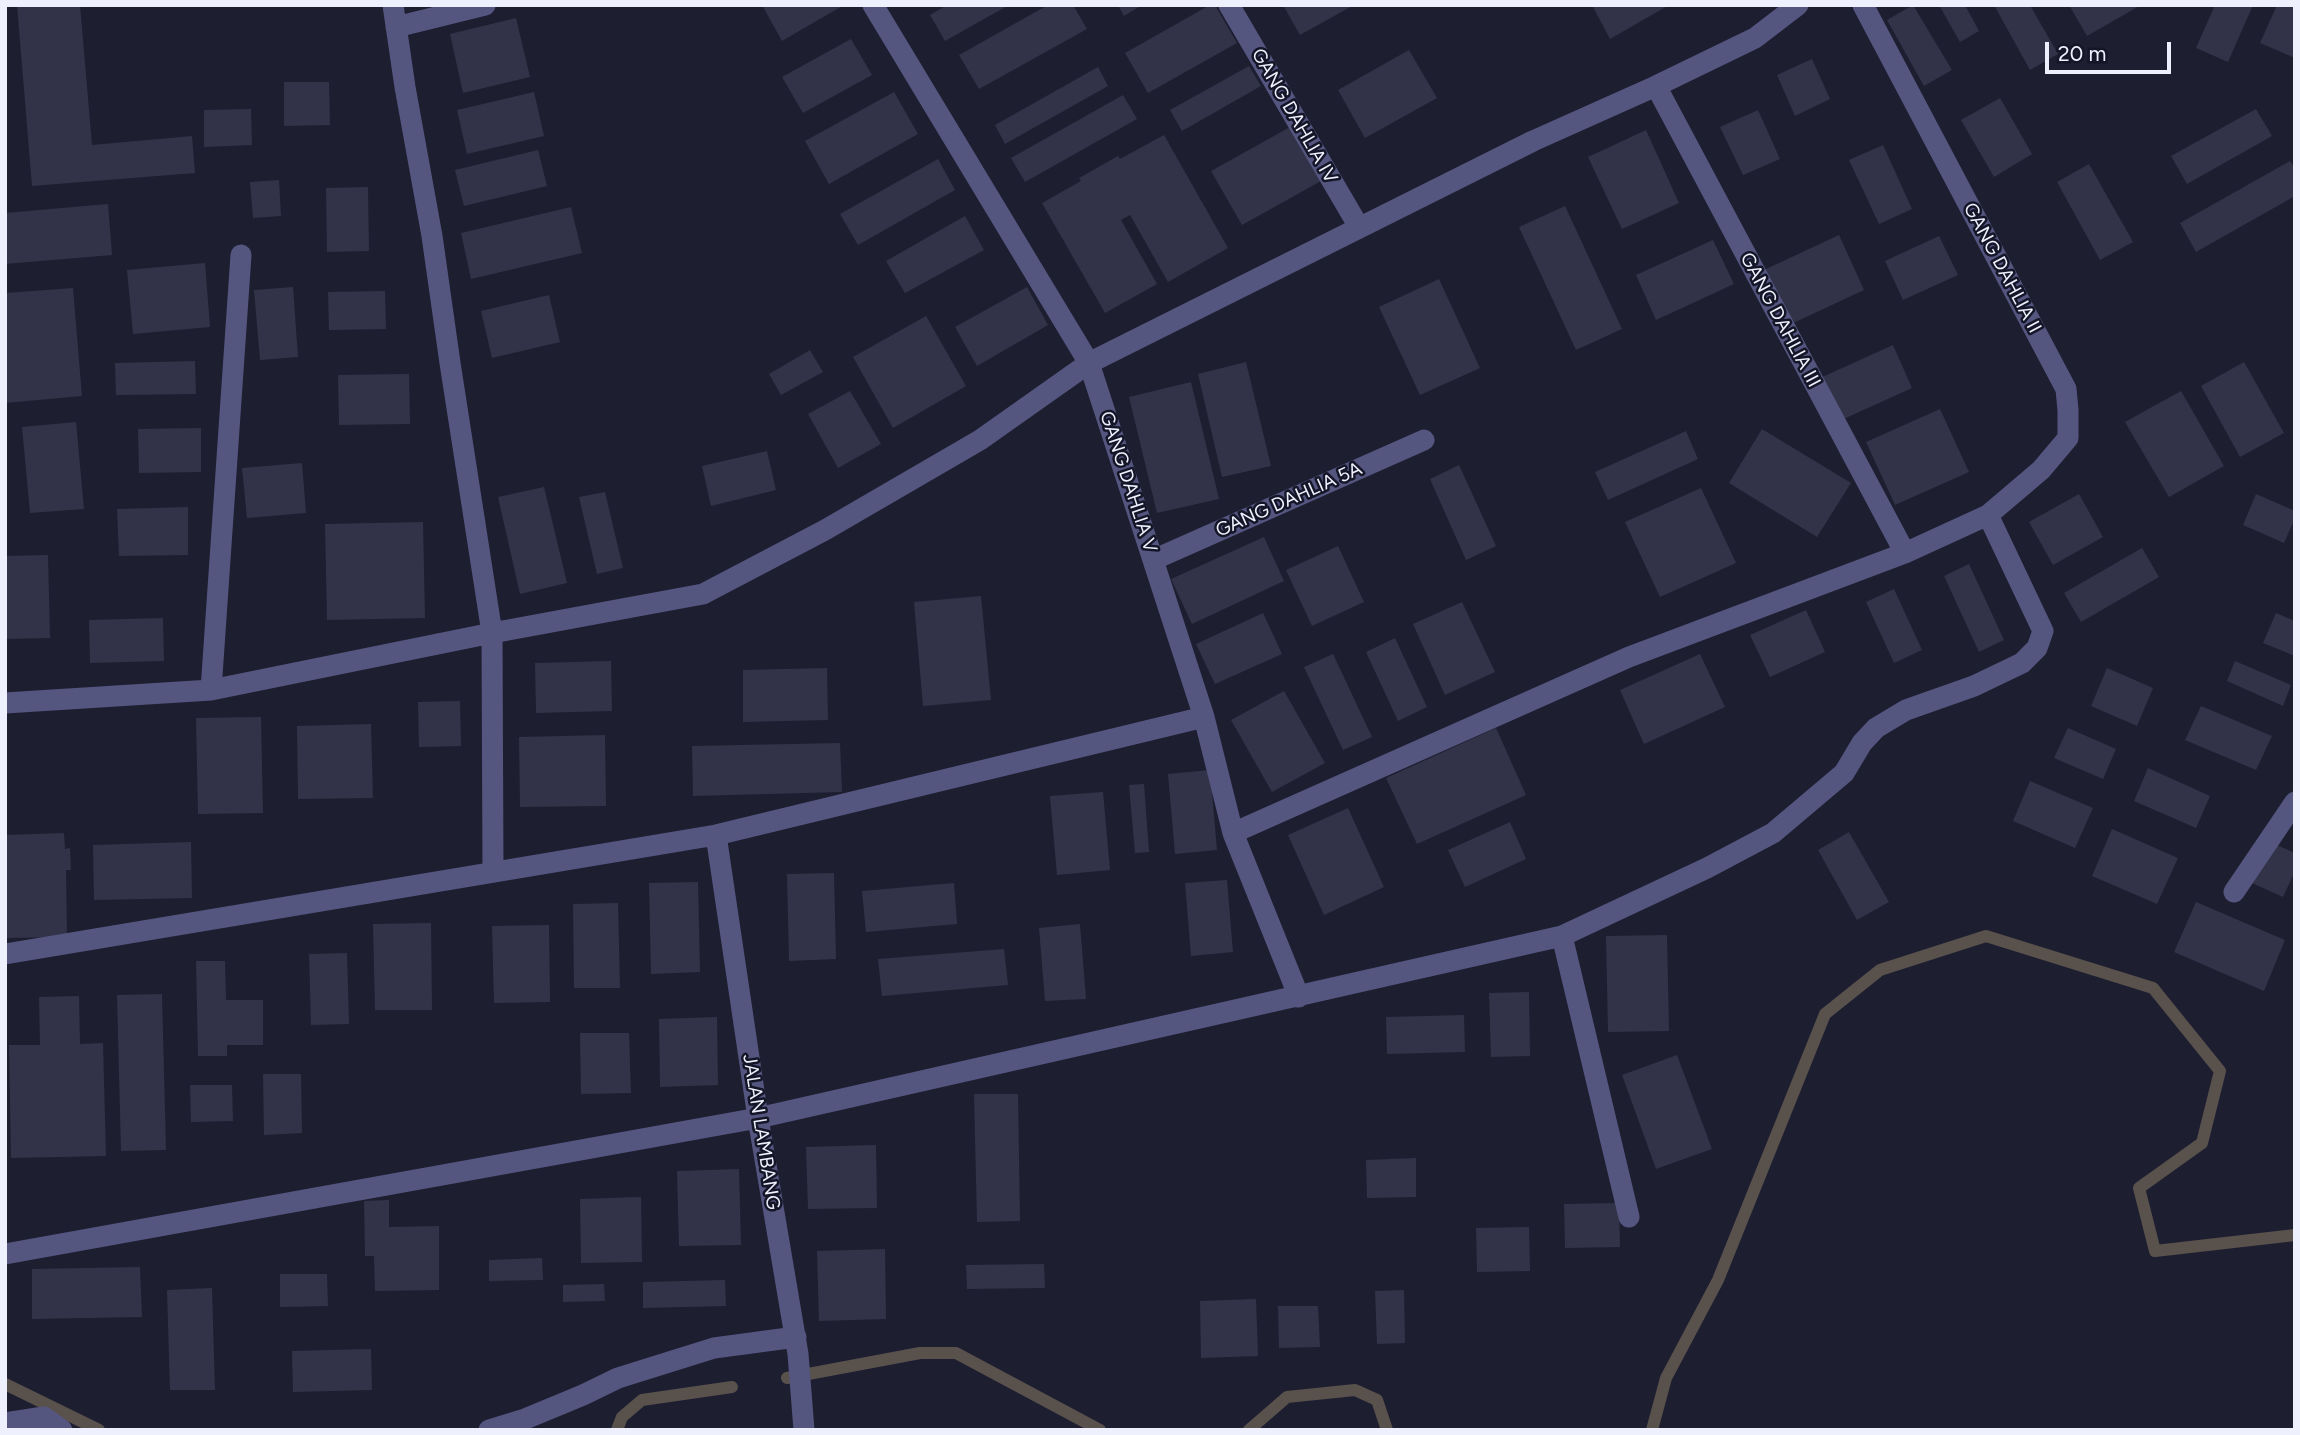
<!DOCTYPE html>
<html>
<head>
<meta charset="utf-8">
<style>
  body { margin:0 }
  #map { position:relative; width:2300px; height:1435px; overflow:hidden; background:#1e1e31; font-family:Figtree,sans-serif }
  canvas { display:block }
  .frame { position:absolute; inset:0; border:7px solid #eff0fd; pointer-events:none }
  .scale { position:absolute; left:2045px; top:42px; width:126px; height:32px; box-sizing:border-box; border:4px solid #eff0fd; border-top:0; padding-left:9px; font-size:21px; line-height:24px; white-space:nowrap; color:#eff0fd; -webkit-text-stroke:5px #141527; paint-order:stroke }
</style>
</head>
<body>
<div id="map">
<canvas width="2300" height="1435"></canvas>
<div class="frame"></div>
<div class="scale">20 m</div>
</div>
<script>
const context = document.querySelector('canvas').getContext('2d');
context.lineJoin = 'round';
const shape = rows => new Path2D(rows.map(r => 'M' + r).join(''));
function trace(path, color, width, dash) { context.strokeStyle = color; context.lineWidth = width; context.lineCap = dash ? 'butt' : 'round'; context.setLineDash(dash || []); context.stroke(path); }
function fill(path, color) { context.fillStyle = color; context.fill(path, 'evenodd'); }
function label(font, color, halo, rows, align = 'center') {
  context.font = font + ' Figtree,sans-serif'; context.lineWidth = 5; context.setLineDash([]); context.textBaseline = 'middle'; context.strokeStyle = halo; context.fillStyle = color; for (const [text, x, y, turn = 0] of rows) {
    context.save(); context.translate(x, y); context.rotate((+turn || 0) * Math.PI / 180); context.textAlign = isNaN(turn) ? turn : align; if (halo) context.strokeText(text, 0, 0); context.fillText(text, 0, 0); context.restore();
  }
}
trace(shape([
  [787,1378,920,1353,956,1353,1100,1430],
  [5,1384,99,1430],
  [617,1430,622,1417,642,1400,732,1387],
  [1249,1430,1287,1397,1355,1390,1377,1400,1387,1430],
  [1652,1430,1666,1378,1718,1280,1825,1014,1880,970,1986,936,2153,988,2220,1071,2202,1143,2139,1188,2155,1251,2295,1235]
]), '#58514c', 12);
fill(shape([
  [17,5,80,5,92,145,192,136,195,173,32,186],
  [762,5,844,5,782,41],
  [947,5,1009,5,945,41,930,15],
  [1048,5,1073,5,1087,29,979,89,959,55],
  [1118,5,1142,5,1124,16],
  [1210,5,1215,5,1237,43,1148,93,1125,53],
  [1283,5,1354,5,1300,35],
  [1592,5,1669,5,1610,39],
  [1913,5,1952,70,1924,86,1887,20],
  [1939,5,1965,5,1979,31,1960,42],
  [1994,5,2030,5,2058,54,2030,70],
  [2069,5,2141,5,2087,36],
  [2215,5,2253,5,2228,62,2196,48],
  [2277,5,2295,5,2295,58,2260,43],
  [516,18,530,77,463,93,450,34],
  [851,39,872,75,803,113,782,77],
  [1409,50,1437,98,1365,138,1338,90],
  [1812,59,1830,99,1795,116,1777,75],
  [1249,66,1261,86,1182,131,1170,110],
  [1098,67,1108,86,1005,144,995,125],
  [284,82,329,82,330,125,284,126],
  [534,92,544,136,467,154,457,110],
  [894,92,918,134,829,184,805,141],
  [1123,95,1137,119,1025,182,1011,158],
  [2000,98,2032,154,1994,177,1961,120],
  [251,109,252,145,204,147,204,110],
  [2256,109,2272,136,2187,184,2171,156],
  [1758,110,1780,159,1743,175,1720,127],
  [1290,127,1321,181,1242,225,1211,171],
  [1646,130,1679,203,1622,229,1588,157],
  [1164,135,1228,248,1168,282,1130,215,1121,220,1157,284,1105,313,1042,203,1081,181,1079,178,1118,156,1120,159],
  [1883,145,1912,209,1879,224,1849,160],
  [538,150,547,186,464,206,455,170],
  [938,159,955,190,858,245,840,214],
  [2290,161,2295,169,2295,196,2196,252,2180,223],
  [2089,164,2133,242,2100,260,2057,182],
  [279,180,281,216,253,218,250,182],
  [368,187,369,251,327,252,326,188],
  [108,204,112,255,5,264,5,213],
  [1565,206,1622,329,1576,350,1519,227],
  [571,207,582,253,471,279,461,233],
  [965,216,984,250,905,293,886,261],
  [1839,235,1864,290,1789,325,1764,270],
  [1939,236,1958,275,1903,300,1885,261],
  [1713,240,1734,284,1656,320,1636,275],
  [205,263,210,327,133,334,127,270],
  [1439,279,1480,368,1420,395,1379,307],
  [293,287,298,357,260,360,254,290],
  [1027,287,1048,325,977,366,955,327],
  [73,288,82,396,5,403,5,293],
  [385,291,386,329,329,330,328,292],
  [549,295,560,342,492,358,481,311],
  [926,316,966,386,893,428,853,357],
  [1893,345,1912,388,1837,422,1818,379],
  [810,350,823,372,781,395,769,374],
  [195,361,196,394,116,395,115,363],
  [1246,362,1271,466,1222,477,1198,374],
  [2244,362,2284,433,2240,457,2201,386],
  [409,374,410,424,339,425,338,375],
  [1191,382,1219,499,1157,513,1129,397],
  [850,391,881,444,838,468,808,414],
  [2181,391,2224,466,2169,497,2125,422],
  [1940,409,1969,472,1895,505,1866,442],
  [76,422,84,509,30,513,22,427],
  [201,428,201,472,139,473,138,429],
  [1762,429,1851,483,1817,537,1729,483],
  [1686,431,1698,459,1608,500,1595,472],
  [767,451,776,490,711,506,702,466],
  [302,463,306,513,247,518,242,468],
  [1459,465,1496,546,1466,560,1430,479],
  [544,487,567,583,520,594,498,497],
  [1701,488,1736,563,1660,597,1625,522],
  [605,492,623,568,597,574,579,497],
  [2079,494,2103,537,2053,565,2029,522],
  [2256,494,2295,511,2295,518,2284,543,2243,525],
  [188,507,188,555,119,556,117,509],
  [423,522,425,618,327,620,325,524],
  [1264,537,1284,581,1192,624,1171,579],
  [1338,546,1364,602,1312,626,1286,570],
  [2142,548,2159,577,2081,622,2064,593],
  [48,555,50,638,5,639,5,556],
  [1969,564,2004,640,1979,652,1944,576],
  [1894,589,1922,650,1894,663,1866,602],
  [981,596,991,700,923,706,914,602],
  [1462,602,1495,672,1445,695,1413,624],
  [1806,610,1825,652,1770,677,1750,635],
  [1263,613,1282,654,1215,684,1196,644],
  [2276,613,2295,621,2295,656,2263,643],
  [163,618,164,661,90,663,89,620],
  [1395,638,1427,707,1398,721,1366,652],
  [1333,654,1372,737,1343,750,1304,667],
  [1700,654,1725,707,1644,744,1620,690],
  [611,661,612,711,536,713,535,663],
  [2235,661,2291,685,2283,706,2227,681],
  [827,668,828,720,743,722,743,670],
  [2107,668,2153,688,2137,726,2091,706],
  [1284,691,1325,763,1272,792,1231,720],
  [460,701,461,746,419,747,418,702],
  [2201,706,2272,736,2256,770,2185,740],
  [261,717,263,813,198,814,196,718],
  [371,724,373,798,298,799,297,726],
  [1496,728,1526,795,1417,844,1386,778],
  [2068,728,2116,749,2103,779,2054,758],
  [605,735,606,806,520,807,519,737],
  [840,743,842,792,693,796,692,746],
  [2148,768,2210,796,2196,828,2134,801],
  [1210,770,1217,850,1175,854,1168,774],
  [2030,781,2093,808,2075,848,2013,821],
  [1144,784,1149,852,1135,853,1129,785],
  [1103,792,1110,870,1057,875,1050,796],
  [1348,808,1384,887,1324,915,1288,835],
  [1510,822,1526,859,1465,887,1448,850],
  [2112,829,2178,858,2157,904,2092,876],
  [1849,832,1889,902,1857,920,1818,850],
  [64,833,65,849,70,848,71,870,66,870,67,937,5,938,5,835],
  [191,842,192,898,94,900,93,845],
  [2270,842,2295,853,2295,871,2283,897,2252,883],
  [834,873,836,959,789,961,787,874],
  [1227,880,1233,952,1191,956,1185,883],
  [698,882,700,972,651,974,649,883],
  [954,883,957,924,866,932,862,891],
  [2196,902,2285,940,2264,991,2174,952],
  [618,903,620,988,574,988,573,904],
  [431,923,432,1010,375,1010,373,924],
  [1080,924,1086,999,1045,1001,1039,928],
  [549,925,550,1002,494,1003,492,926],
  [1667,935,1669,1031,1608,1032,1606,936],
  [1004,949,1008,985,882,996,878,959],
  [347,953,349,1024,311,1025,309,954],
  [196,961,225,961,226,1000,263,1000,263,1045,227,1045,227,1056,198,1056],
  [1529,992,1530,1056,1491,1057,1489,993],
  [162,994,166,1150,121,1151,117,995],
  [79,996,80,1044,103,1043,106,1156,11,1158,9,1045,40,1045,39,997],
  [1464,1015,1465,1052,1387,1054,1386,1017],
  [717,1017,718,1085,660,1087,659,1019],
  [580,1033,629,1033,631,1093,581,1094],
  [1677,1055,1712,1149,1656,1169,1622,1075],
  [263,1074,301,1074,302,1133,264,1135],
  [190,1085,232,1085,233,1121,191,1122],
  [974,1094,1018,1094,1020,1221,977,1222],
  [876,1145,877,1208,808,1209,806,1147],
  [1416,1158,1416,1197,1367,1198,1366,1160],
  [739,1169,741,1245,679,1246,677,1171],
  [641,1197,642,1262,581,1263,580,1199],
  [389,1200,389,1227,439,1226,439,1290,375,1291,374,1256,365,1256,364,1201],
  [1619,1203,1620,1247,1565,1248,1564,1204],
  [1529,1227,1530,1271,1477,1272,1476,1228],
  [885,1249,886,1319,819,1321,817,1251],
  [542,1258,543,1280,489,1281,489,1260],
  [1044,1264,1045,1288,967,1289,966,1265],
  [140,1267,142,1317,32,1319,32,1269],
  [280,1274,327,1274,328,1306,280,1307],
  [725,1280,726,1306,643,1308,643,1282],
  [604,1284,605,1301,563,1302,563,1285],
  [212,1288,215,1390,170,1390,167,1290],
  [1404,1290,1405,1343,1377,1344,1375,1291],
  [1256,1299,1258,1356,1201,1358,1200,1301],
  [1278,1306,1318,1306,1320,1347,1279,1348],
  [371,1349,372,1390,293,1392,292,1351]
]), '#323348');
trace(shape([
  [393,5,405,87,432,236,450,363,492,633,493,872],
  [873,5,1089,363,1204,717,1233,833,1299,997],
  [1229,5,1359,227],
  [396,27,485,5],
  [1656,86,1905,553],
  [1153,560,1424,440],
  [211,690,241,255],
  [5,703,211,690,492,633,703,594,825,530,980,440,1089,363,1533,141,1656,86,1755,38,1798,5],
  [1233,833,1629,657,1905,553,1988,515,2041,470,2068,438,2068,410,2066,389,1863,5],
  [716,835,758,1118,798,1354,804,1430],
  [2234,892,2295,802],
  [1562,936,1629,1217],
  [5,954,716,835,1204,717],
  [5,1254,758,1118,1562,936,1707,868,1773,833,1844,773,1862,743,1876,728,1906,710,1974,686,2022,663,2037,648,2043,631,1988,515],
  [5,1423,44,1417,62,1430],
  [489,1430,525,1419,583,1395,618,1378,714,1348,796,1337]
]), '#555680', 21);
label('19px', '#eff0fd', '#141527', [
  ["GANG DAHLIA IV",1294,116,60],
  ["GANG DAHLIA II",2002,268,62],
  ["GANG DAHLIA III",1780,320,62],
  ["GANG DAHLIA V",1128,482,72],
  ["GANG DAHLIA 5A",1289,500,-24],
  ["JALAN LAMBANG",761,1132,81]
]);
</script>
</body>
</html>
